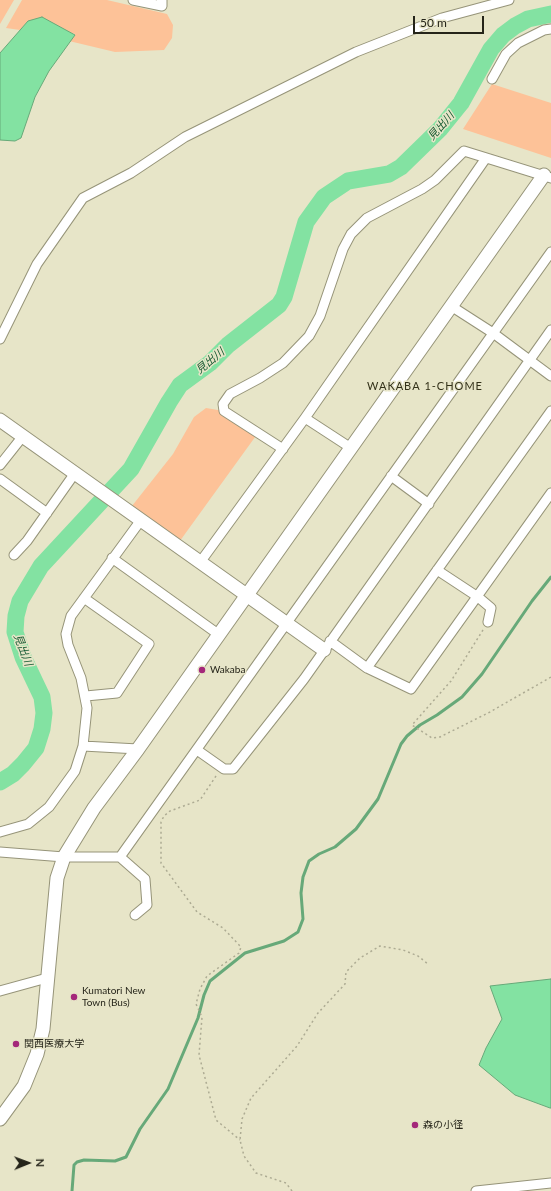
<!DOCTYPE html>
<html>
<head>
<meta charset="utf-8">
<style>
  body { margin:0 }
  #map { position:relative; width:551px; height:1191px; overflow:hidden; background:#e7e5c8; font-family:Lato,sans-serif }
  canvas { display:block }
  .north { position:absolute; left:8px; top:1143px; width:40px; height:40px; -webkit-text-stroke:3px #e7e5c8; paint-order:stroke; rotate:89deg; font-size:11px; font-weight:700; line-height:16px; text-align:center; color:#252419 }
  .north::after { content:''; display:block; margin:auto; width:14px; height:18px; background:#252419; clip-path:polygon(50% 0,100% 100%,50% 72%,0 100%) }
  .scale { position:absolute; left:413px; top:16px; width:71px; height:18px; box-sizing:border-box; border:2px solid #252419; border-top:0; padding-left:5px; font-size:12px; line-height:14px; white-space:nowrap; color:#252419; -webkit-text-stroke:3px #e7e5c8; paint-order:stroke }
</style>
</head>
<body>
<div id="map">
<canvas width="551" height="1191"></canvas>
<div class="north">N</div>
<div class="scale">50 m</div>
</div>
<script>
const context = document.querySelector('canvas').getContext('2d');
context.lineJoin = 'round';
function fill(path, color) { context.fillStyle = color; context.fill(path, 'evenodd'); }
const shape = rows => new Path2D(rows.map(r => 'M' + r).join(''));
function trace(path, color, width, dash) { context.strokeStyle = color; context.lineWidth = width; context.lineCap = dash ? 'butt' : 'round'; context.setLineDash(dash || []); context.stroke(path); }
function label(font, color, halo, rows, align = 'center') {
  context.font = font + ' Lato,"Noto Sans JP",sans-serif'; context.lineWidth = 3; context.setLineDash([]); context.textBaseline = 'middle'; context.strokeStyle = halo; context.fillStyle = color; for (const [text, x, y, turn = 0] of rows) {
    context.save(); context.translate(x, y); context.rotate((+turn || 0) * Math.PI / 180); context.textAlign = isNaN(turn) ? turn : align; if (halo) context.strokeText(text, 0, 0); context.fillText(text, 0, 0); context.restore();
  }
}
fill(shape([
  [0,0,14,0,0,24],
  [22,0,107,0,167,14,173,25,172,38,164,50,115,52,69,41,75,34,28,21,20,30,6,28],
  [492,84,551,103,551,158,463,129],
  [206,408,224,411,258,433,177,545,128,511,173,454,194,417]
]), '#fdc298');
const water = shape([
  [42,17,75,35,49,71,35,97,21,138,15,141,0,140,0,53,28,21,42,17],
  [551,979,551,1108,550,1108,515,1095,479,1065,486,1048,502,1019,490,986,551,979]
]);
fill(water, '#83e2a2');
trace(water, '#67a979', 1);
trace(shape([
  [72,1191,74,1165,77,1162,84,1160,115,1161,126,1157,140,1129,168,1089,198,1018,204,995,210,981,245,953,284,941,298,932,303,919,301,893,303,877,309,861,319,854,335,847,356,829,378,799,401,744,407,736,420,725,437,715,462,697,482,674,532,601,551,577]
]), '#67a979', 3);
trace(shape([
  [0,782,13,774,23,764,36,748,42,729,44,713,42,697,23,657,15,632,16,616,20,601,41,566,131,469,169,402,180,385,210,363,228,345,279,305,284,297,306,222,324,197,348,181,389,174,401,167,440,129,461,103,491,49,503,35,515,26,528,19,551,14]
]), '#83e2a2', 17);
const street = shape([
  [133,0,162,6,162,0],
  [492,79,506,54,518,43,544,30,551,29],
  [451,306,493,333,551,376],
  [0,339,37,264,83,198,131,173,185,137,356,52,442,18,509,0],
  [305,418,351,448],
  [283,449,224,411,223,404,230,394,260,378,283,363,309,336,320,316,343,249,351,234,367,218,422,189,435,180,464,151,551,178],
  [0,465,23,436],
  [391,476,429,504],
  [0,479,47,513],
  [14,555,27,541,75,473],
  [112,558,218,634],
  [201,561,305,418,486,158],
  [437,570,478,597,491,608,488,622],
  [84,598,149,644,117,693,86,696],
  [330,641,367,668,411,689,551,493],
  [367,668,551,411],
  [83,746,138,749],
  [197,750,224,769,233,769,304,679,551,330],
  [0,832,28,824,49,807,75,771,83,746,87,708,81,678,68,645,66,634,71,616,141,520],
  [0,852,64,857,120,857,145,879,147,905,135,915],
  [120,857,551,252],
  [0,991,47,978],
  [476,1191,551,1183]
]);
const secondary = shape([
  [0,420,324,650],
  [0,1119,24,1086,37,1054,43,1029,57,878,64,857,94,808,138,749,544,175]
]);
trace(street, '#969479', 11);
trace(secondary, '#969479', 15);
trace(shape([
  [483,630,451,681,412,725,432,738,440,737,490,712,551,677],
  [216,776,200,800,170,811,164,816,161,822,161,863,197,912,223,928,241,947,239,953,207,976,200,989,196,1004,202,1017,199,1055,216,1120,240,1140],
  [292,1191,286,1183,256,1173,244,1156,240,1140,242,1119,251,1098,297,1046,318,1013,345,984,346,972,360,958,380,946,403,950,418,956,428,964]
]), '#adab93', 1.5, [2, 3]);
trace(street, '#fff', 9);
trace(secondary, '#fff', 13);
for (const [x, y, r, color] of [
  [202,670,4,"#a4277a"],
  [74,997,4,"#a4277a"],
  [16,1044,4,"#a4277a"],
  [415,1125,4,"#a4277a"]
]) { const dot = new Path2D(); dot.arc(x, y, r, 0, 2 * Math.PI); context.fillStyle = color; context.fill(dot); trace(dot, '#e7e5c8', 1.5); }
label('10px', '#252419', '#e7e5c8', [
  ["Wakaba",210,670],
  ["Kumatori New",82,991],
  ["Town (Bus)",82,1003],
  ["関西医療大学",24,1044],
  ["森の小径",423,1125]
], 'left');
label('italic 11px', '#145a32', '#e7e5c8', [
  ["見出川",441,126,-48],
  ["見出川",210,361,-39],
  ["見出川",23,650,69]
]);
context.letterSpacing = '1px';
label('11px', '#333119', '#e7e5c8', [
  ["WAKABA 1-CHOME",425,386]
]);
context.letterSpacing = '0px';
</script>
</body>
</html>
